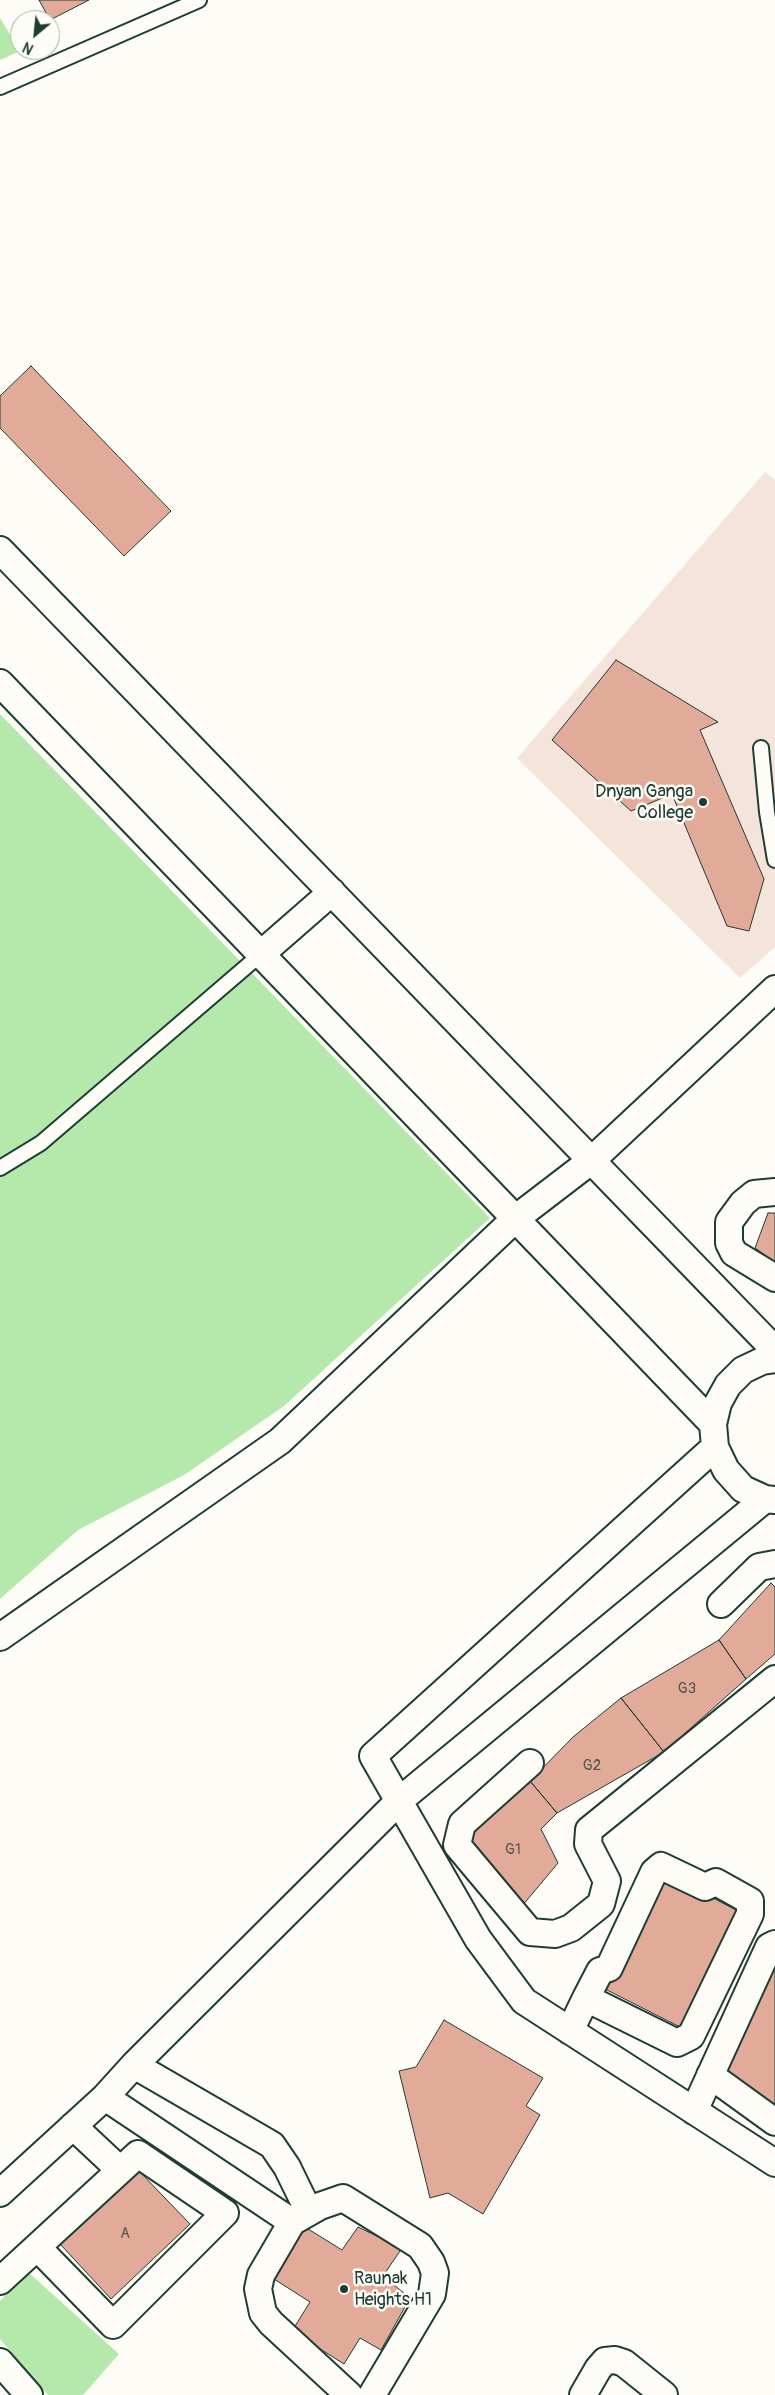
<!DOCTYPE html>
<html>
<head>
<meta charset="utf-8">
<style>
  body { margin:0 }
  #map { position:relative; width:775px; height:2395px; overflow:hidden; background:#fdfcf7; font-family:Pangolin,sans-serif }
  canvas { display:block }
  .north { position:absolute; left:10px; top:10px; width:50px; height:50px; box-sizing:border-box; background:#fdfcf7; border:1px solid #a4b0a9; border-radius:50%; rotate:208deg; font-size:14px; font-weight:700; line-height:20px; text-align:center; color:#1f3d34 }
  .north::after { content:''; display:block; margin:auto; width:18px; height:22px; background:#1f3d34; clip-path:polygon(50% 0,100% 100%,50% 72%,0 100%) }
</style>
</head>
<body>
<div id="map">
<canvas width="775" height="2395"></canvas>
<div class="north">N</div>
</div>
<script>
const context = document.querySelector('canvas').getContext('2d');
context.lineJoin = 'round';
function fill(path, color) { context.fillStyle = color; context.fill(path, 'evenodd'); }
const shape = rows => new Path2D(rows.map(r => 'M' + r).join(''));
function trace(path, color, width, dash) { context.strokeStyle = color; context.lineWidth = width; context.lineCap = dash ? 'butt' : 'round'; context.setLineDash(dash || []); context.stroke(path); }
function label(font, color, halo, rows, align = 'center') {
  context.font = font + ' Pangolin,sans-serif'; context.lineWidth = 5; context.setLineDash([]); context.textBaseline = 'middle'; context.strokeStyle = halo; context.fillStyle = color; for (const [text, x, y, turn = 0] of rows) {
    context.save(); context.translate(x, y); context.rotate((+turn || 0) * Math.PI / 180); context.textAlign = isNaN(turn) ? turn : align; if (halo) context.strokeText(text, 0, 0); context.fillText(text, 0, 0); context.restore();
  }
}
fill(shape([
  [765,472,775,480,775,947,740,978,517,758]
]), '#f5e4db');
fill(shape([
  [0,18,20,51,0,60],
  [0,714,490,1218,284,1406,184,1475,78,1530,0,1599],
  [28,2272,119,2354,83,2395,48,2395,0,2339,0,2301]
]), '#b5e9ab');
const building = shape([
  [39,0,89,0,50,20,39,0],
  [31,366,171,511,124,556,0,428,0,396,31,366],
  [616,660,718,722,700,730,764,879,749,931,727,926,672,794,631,811,552,740,616,660],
  [768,1213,775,1213,775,1262,755,1248,768,1213],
  [771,1583,775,1587,775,1654,746,1679,719,1640,771,1583],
  [719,1640,746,1679,664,1752,621,1698,719,1640],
  [621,1698,664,1752,557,1813,530,1781,573,1737,621,1698],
  [530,1781,557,1813,541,1829,558,1863,517,1912,486,1874,469,1837,530,1781],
  [661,1871,738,1911,682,2028,605,1989,661,1871],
  [775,1960,775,2108,721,2066,775,1960],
  [444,2020,543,2078,526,2106,540,2115,483,2214,448,2193,430,2198,399,2071,416,2067,444,2020],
  [138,2170,190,2224,111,2299,60,2244,138,2170],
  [305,2227,342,2250,358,2227,402,2248,383,2276,410,2298,381,2350,360,2338,344,2364,292,2331,310,2302,274,2279,305,2227]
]);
fill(building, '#e2ab99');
trace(building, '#1f3d34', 1);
const service = shape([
  [0,87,199,0],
  [761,748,767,812,775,860],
  [0,1168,41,1143,261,954]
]);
const minor = shape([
  [0,550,775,1350],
  [0,683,713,1424],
  [261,954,332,892],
  [775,1192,754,1194,743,1203,729,1222,729,1243,734,1253,775,1278],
  [775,1359,762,1361,743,1370,728,1385,718,1403,713,1424,715,1447,726,1470,743,1489,765,1499,775,1500],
  [715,1447,373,1756,478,1939,524,2001,775,2163],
  [721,1604,759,1567,775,1564],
  [0,1637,280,1441,515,1219,592,1160,775,989],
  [530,1763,462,1824,457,1845,530,1932,555,1934,571,1928,601,1904,607,1881,588,1844,589,1830,775,1679],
  [570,2031,586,1998,600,1971,609,1968,654,1872,661,1866,705,1887,716,1882,750,1901,750,1914,691,2036,677,2043,586,1998],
  [134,2065,272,2145,287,2167,309,2212],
  [710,2075,775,2122],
  [105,2097,292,2222],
  [694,2111,769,1947,775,1944],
  [73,2126,120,2170],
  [0,2193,105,2097,134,2065,400,1800,765,1499],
  [0,2281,138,2154,225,2213,113,2325,38,2248],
  [0,2362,29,2395],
  [349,2395,271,2323,263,2313,258,2289,261,2275,292,2222,320,2206,343,2198,420,2246,431,2262,435,2273,432,2294,372,2395],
  [583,2395,598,2369,605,2361,615,2360,624,2363,664,2395]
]);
trace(service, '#1f3d34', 18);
trace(minor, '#1f3d34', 30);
trace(service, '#fdfcf7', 14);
trace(minor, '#fdfcf7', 26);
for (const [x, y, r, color] of [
  [703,802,5,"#1f3d34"],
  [344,2289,5,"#1f3d34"]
]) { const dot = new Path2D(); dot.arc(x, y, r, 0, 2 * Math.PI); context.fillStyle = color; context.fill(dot); trace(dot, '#fdfcf7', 2); }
label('15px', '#50584d', null, [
  ["G3",687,1689],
  ["G2",592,1766],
  ["G1",513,1850],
  ["A",125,2234]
]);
label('18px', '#1f3d34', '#fdfcf7', [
  ["Dnyan Ganga",693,792],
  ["College",693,813],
  ["Raunak",354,2279,"left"],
  ["Heights H1",354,2300,"left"]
], 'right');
</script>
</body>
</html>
